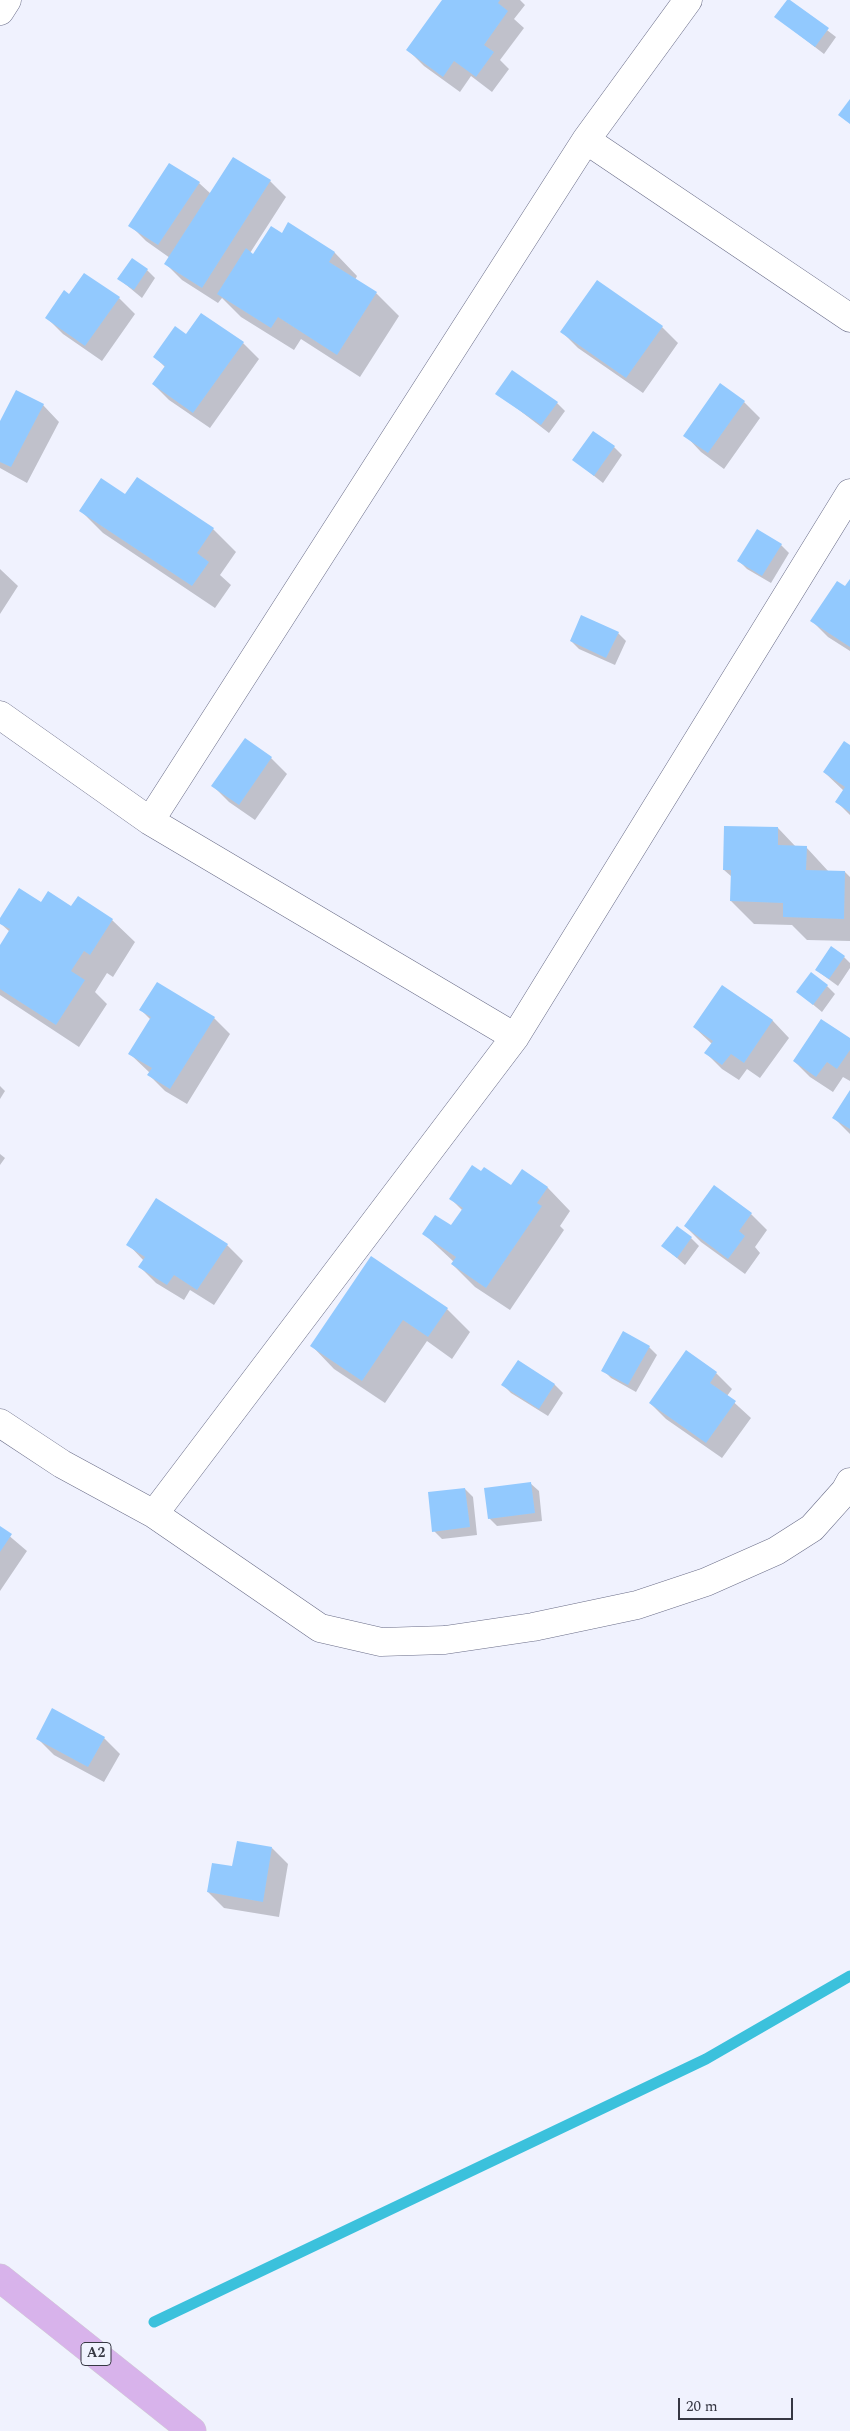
<!DOCTYPE html>
<html>
<head>
<meta charset="utf-8">
<style>
  body { margin:0 }
  #map { position:relative; width:850px; height:2431px; overflow:hidden; background:#f0f2fe; font-family:Spectral,serif }
  canvas { display:block }
  .scale { position:absolute; left:678px; top:2398px; width:115px; height:22px; box-sizing:border-box; border:2px solid #363743; border-top:0; padding-left:6px; font-size:15px; line-height:18px; white-space:nowrap; color:#363743; -webkit-text-stroke:4px #f0f2fe; paint-order:stroke }
</style>
</head>
<body>
<div id="map">
<canvas width="850" height="2431"></canvas>
<div class="scale">20 m</div>
</div>
<script>
const context = document.querySelector('canvas').getContext('2d');
context.lineJoin = 'round';
function fill(path, color) { context.fillStyle = color; context.fill(path, 'evenodd'); }
const shape = rows => new Path2D(rows.map(r => 'M' + r).join(''));
function trace(path, color, width, dash) { context.strokeStyle = color; context.lineWidth = width; context.lineCap = dash ? 'butt' : 'round'; context.setLineDash(dash || []); context.stroke(path); }
function label(font, color, halo, rows, align = 'center') {
  context.font = font + ' Spectral,serif'; context.lineWidth = 4; context.setLineDash([]); context.textBaseline = 'middle'; context.strokeStyle = halo; context.fillStyle = color; for (const [text, x, y, turn = 0] of rows) {
    context.save(); context.translate(x, y); context.rotate((+turn || 0) * Math.PI / 180); context.textAlign = isNaN(turn) ? turn : align; if (halo) context.strokeText(text, 0, 0); context.fillText(text, 0, 0); context.restore();
  }
}
fill(shape([
  [444,0,520,0,525,5,514,19,524,28,500,60,509,69,492,92,471,76,460,92,424,66,408,50],
  [788,0,836,37,824,54,776,17],
  [234,159,270,181,286,197,250,253,253,255,282,235,289,224,335,253,357,276,355,280,376,293,399,316,360,377,301,339,294,350,241,317,222,298,218,303,182,280,166,264,170,258,146,241,130,225,199,183,211,194],
  [147,270,155,278,142,298,119,279],
  [597,281,662,327,678,343,643,393,578,348,562,332],
  [69,295,119,298,135,314,102,361,63,334,47,318],
  [187,336,243,343,259,359,210,428,169,400,153,384,165,367,155,357],
  [497,393,557,403,565,411,549,433],
  [744,402,760,418,724,469,701,452,685,435],
  [43,405,59,422,27,483,0,468,0,424],
  [614,447,622,455,603,483,574,460],
  [125,496,213,529,236,552,220,575,231,585,215,608,103,533,81,511],
  [781,545,789,553,771,583,747,569,739,561],
  [0,569,18,586,0,614],
  [850,581,850,651,828,637,812,621,846,588],
  [618,633,626,641,615,665,579,649,571,641],
  [245,740,271,758,287,774,255,820,229,802,213,786],
  [850,747,850,815,837,802,844,791,824,772],
  [778,828,796,847,806,847,829,872,845,872,850,877,850,941,807,940,792,925,754,924,731,901,732,877,724,870],
  [42,904,72,908,112,920,135,942,113,977,107,973,95,992,107,1004,79,1047,0,995,0,947,10,932,0,923,0,920],
  [844,957,850,963,850,968,838,986,816,970],
  [827,986,835,994,822,1012,798,992],
  [722,987,773,1021,789,1038,760,1078,747,1069,739,1080,722,1069,706,1053,712,1044,694,1027],
  [141,1010,214,1018,230,1034,187,1104,165,1091,149,1075,150,1073,130,1054,151,1020],
  [850,1039,850,1081,843,1077,833,1092,810,1077,794,1061],
  [0,1086,5,1091,0,1099],
  [850,1092,850,1134,834,1118],
  [0,1154,5,1158,0,1165],
  [522,1171,548,1188,570,1211,560,1226,564,1230,510,1310,475,1287,452,1264,454,1262,424,1234,452,1227,463,1211,451,1199,481,1172,511,1187],
  [714,1187,751,1214,767,1230,755,1247,760,1253,745,1274,701,1242,685,1226],
  [691,1238,699,1246,685,1265,663,1246],
  [128,1244,227,1245,243,1261,214,1305,190,1290,184,1300,156,1283,140,1267,144,1261],
  [372,1258,447,1309,470,1332,452,1359,427,1341,385,1403,334,1369,312,1346],
  [649,1347,657,1355,636,1392,611,1378,603,1370],
  [518,1361,555,1385,563,1393,548,1416,511,1393,503,1385],
  [716,1373,732,1389,727,1396,751,1418,722,1458,666,1419,650,1403],
  [530,1483,539,1491,542,1521,497,1526,489,1518],
  [465,1489,473,1497,477,1535,442,1539,434,1531],
  [0,1528,27,1551,0,1591],
  [104,1738,120,1754,104,1782,54,1755,38,1739],
  [272,1848,288,1864,279,1917,224,1908,208,1892,233,1868]
]), '#0003');
trace(shape([
  [154,2322,706,2059,850,1976]
]), '#3bc1dc', 11);
fill(shape([
  [442,0,500,0,498,3,508,11,484,45,494,52,476,77,454,61,443,77,406,50],
  [787,0,790,0,829,28,815,47,774,17],
  [850,99,850,124,838,115],
  [233,157,271,180,202,288,164,264],
  [169,163,200,182,158,245,128,226],
  [288,222,335,252,329,262,377,292,337,355,278,317,271,328,217,294,246,248,253,254,271,226,282,233],
  [132,258,148,269,134,290,117,279],
  [84,273,120,297,85,346,45,318,64,290,69,294],
  [597,280,663,326,626,378,560,332],
  [201,313,244,342,193,413,152,384,165,366,153,357,175,326,186,334],
  [512,370,558,402,541,425,495,394],
  [720,383,745,401,708,453,683,436],
  [16,390,44,404,11,467,0,462,0,421],
  [593,431,615,446,594,476,572,460],
  [137,477,214,528,197,553,209,562,192,586,79,511,101,478,125,494],
  [757,529,782,544,762,576,737,561],
  [850,579,850,647,810,621,837,581,845,586],
  [581,615,619,632,606,658,570,641],
  [245,738,272,757,239,805,211,786],
  [844,741,850,745,850,812,835,802,845,787,823,772],
  [724,826,778,827,778,845,807,846,806,870,845,871,844,919,783,917,783,903,730,901,731,870,723,870],
  [19,888,41,902,48,891,71,906,78,896,113,919,90,955,84,951,71,971,85,980,56,1025,0,989,0,945,10,929,0,924,0,918],
  [831,946,845,956,829,979,815,970],
  [811,972,828,985,813,1005,796,992],
  [157,982,215,1017,170,1089,147,1075,152,1068,128,1054,151,1017,139,1010],
  [722,985,773,1020,744,1063,731,1054,722,1065,704,1053,713,1041,693,1027],
  [821,1019,850,1038,850,1050,837,1069,827,1062,816,1077,793,1061],
  [850,1090,850,1129,832,1118],
  [472,1165,481,1171,484,1167,511,1185,522,1169,548,1187,537,1203,542,1206,486,1288,451,1264,456,1257,422,1234,435,1215,451,1225,463,1208,449,1199],
  [714,1185,752,1213,739,1231,745,1236,728,1259,684,1226],
  [156,1198,228,1244,197,1290,174,1275,167,1285,138,1267,145,1257,126,1245],
  [677,1226,692,1237,677,1258,661,1246],
  [371,1256,448,1308,428,1337,403,1320,362,1381,310,1346],
  [623,1331,650,1346,628,1385,601,1371],
  [686,1350,717,1372,710,1383,736,1401,706,1443,649,1403],
  [518,1360,555,1384,539,1409,501,1385],
  [531,1482,535,1513,488,1519,484,1488],
  [465,1488,470,1527,432,1532,428,1492],
  [0,1526,12,1534,0,1552],
  [52,1708,105,1737,88,1767,36,1739],
  [237,1841,272,1847,263,1902,207,1892,212,1863,232,1866]
]), '#92c9fe');
const minor = shape([
  [0,11,7,0],
  [586,140,850,318],
  [0,715,150,821,515,1037],
  [150,821,586,140,688,0],
  [0,1423,62,1464,154,1514,320,1628,381,1642,445,1640,533,1627,637,1605,706,1582,776,1551,812,1528,845,1491,850,1482],
  [154,1514,515,1037,850,493]
]);
const trunk = shape([
  [0,2278,192,2431]
]);
trace(minor, '#6a6d88', 29);
trace(trunk, '#cfcfd2', 29);
trace(minor, '#fff', 28);
trace(trunk, '#d8b3eb', 28);
for (const [x, y, w] of [
  [96,2354,30]
]) { const box = new Path2D(); box.roundRect(x - w / 2, y - 11.5, w, 23, 4); context.fillStyle = '#f0f2fe'; context.fill(box); trace(box, '#363743', 1); }
label('bold 14px', '#363743', null, [
  ["A2",96,2354]
]);
</script>
</body>
</html>
